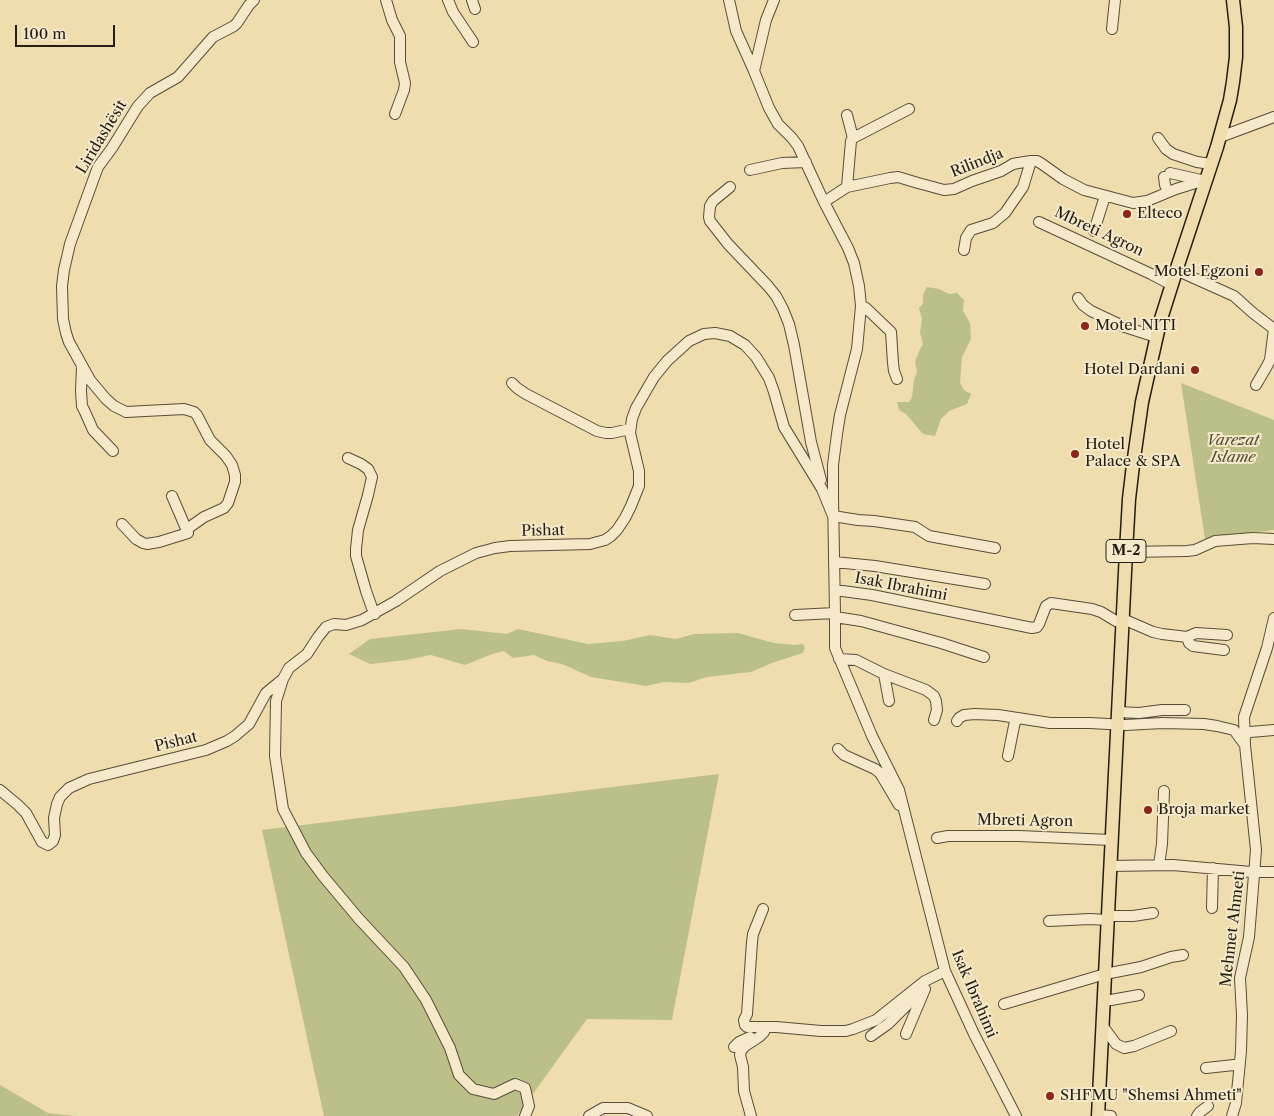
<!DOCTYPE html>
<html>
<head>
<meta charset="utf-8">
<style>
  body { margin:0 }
  #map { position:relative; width:1274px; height:1116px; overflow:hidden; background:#efddad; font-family:"Libre Caslon Text",serif }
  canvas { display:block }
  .scale { position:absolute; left:15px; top:25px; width:100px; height:22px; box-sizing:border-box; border:2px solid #241d13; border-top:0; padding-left:6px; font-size:15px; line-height:18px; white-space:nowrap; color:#241d13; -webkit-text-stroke:4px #f5e9ca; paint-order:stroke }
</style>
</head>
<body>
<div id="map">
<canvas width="1274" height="1116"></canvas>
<div class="scale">100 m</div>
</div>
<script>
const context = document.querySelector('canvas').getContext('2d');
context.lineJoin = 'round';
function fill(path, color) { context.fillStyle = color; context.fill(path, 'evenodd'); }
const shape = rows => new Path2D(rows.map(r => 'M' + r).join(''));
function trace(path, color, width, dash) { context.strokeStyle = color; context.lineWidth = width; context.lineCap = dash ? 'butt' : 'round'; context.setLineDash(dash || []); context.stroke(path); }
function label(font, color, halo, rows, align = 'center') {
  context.font = font + ' "Libre Caslon Text",serif'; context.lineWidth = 4; context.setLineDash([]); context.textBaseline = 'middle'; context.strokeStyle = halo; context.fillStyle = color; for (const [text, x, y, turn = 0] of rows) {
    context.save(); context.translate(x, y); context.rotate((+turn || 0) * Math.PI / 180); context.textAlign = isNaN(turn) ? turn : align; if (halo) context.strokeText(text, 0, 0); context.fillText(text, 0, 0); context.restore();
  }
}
fill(shape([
  [927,287,939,289,949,294,957,293,964,300,963,311,970,323,971,339,962,357,960,383,964,390,971,394,967,404,949,411,941,419,935,436,923,434,906,414,899,410,897,402,909,402,912,397,914,380,917,372,915,362,919,351,923,344,920,333,922,319,919,308,923,304,923,295],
  [1181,383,1274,420,1274,530,1205,539],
  [461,629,507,634,518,629,588,644,623,641,650,635,676,639,694,634,738,633,774,643,795,645,803,644,805,648,803,653,772,663,751,672,707,677,689,683,664,682,646,686,591,677,562,664,547,661,534,655,513,658,504,651,492,654,465,665,431,655,406,660,370,664,349,654,370,639],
  [719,774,672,1020,587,1019,517,1116,324,1116,262,830],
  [0,1085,48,1113,75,1116,0,1116]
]), '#bbc088');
const minor = shape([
  [386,0,392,20,400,36,400,62,405,83,404,90,395,114],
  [448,0,453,12,473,42],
  [472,0,475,9],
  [729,0,736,31,754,71,769,108,778,124,792,138,798,146,824,202,848,248,854,263,859,286,861,306,857,349,840,415,837,434,833,465,833,497,835,613,835,648,872,736,899,790,945,971,974,1034,1016,1116],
  [1112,29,1115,0],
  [754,71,766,20,774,0],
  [1220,137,1274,117],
  [853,138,909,109],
  [1158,138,1166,149,1173,154,1197,162,1211,164],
  [750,170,782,163,806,162],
  [1170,173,1201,180],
  [1164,177,1165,185,1168,192],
  [730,187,713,201,710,206,709,217,710,221,728,244,768,286,776,296,783,309,789,324,794,345,811,442,821,480],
  [847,187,851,141,853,138,847,115],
  [824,202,847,187,890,178,898,177,918,183,944,190,954,189,972,181,1001,171,1013,164,1018,163,1031,161,1037,161,1042,164,1063,179,1084,190,1133,203,1147,201,1176,189,1202,181,1206,180],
  [1039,222,1151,274,1172,285],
  [1094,231,1105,196],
  [964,250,966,238,971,230,993,223,1005,213,1023,187,1031,161],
  [1176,270,1234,296,1253,313,1274,329,1270,360,1267,366,1256,385],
  [1078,298,1083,305,1091,311,1125,327,1156,337],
  [861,306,866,308,891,332,893,363,894,371,897,379],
  [82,366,81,391,82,406,85,412,93,430,113,451],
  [512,383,517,388,526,394,597,431,606,433,612,433,630,429],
  [348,458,361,464,368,469,372,477,368,495,358,530,356,549,356,556,366,591,372,608,375,614],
  [833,516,858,520,874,521,915,527,929,536,995,548],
  [122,524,136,539,143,543,147,544,159,542,188,533,172,496],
  [187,529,204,517,224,508,228,503,235,482,235,475,232,465,226,456,210,440,197,415,194,412,184,409,126,412,114,406,106,399,90,380,69,342,66,333,63,319,62,286,64,270,70,244,95,175,98,167,112,148,138,106,150,93,178,77,213,37,234,26,237,23,249,5,254,0],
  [1126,552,1187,551,1195,550,1215,541,1253,538,1274,539],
  [834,562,875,566,985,584],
  [835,590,872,595,1032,628,1037,627,1039,624,1046,606,1051,603,1092,609,1101,612,1116,621,1122,622],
  [795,615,835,613],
  [835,617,861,621,941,643,984,657],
  [1123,619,1153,632,1162,634,1187,637,1196,633,1227,635],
  [1187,637,1189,643,1193,646,1224,650],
  [839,659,856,660,884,674,926,690,934,696,936,701,937,710,934,720],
  [884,674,889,701],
  [283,679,276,701,275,756,283,809,306,853,323,876,359,919,404,967,426,1000,450,1048,459,1075,473,1089,494,1094,515,1084,525,1088,529,1106,525,1116],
  [1118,712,1139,713,1162,710,1185,710],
  [957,721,959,718,964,715,975,714,998,715,1050,723,1090,723,1126,725,1162,723,1204,724,1217,726,1234,730,1245,745],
  [1245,735,1250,732,1274,730],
  [838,749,844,755,875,769,880,773,899,805],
  [1008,756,1014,726,1016,718],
  [0,790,18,805,26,813,42,842,48,845,53,841,55,835,54,818,57,804,60,797,69,788,89,779,206,750,227,741,235,736,249,724,266,693,283,679,289,668,307,654,318,637,326,627,334,624,346,625,362,620,396,601,440,571,476,553,495,548,510,546,590,544,605,540,611,536,617,530,625,518,631,506,639,486,639,471,630,433,632,419,636,408,654,377,667,361,689,341,704,334,715,333,730,336,745,345,756,357,769,378,774,392,784,427,822,489,833,516],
  [937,838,948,836,1019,836,1111,840],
  [1159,865,1162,844,1164,791],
  [1110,866,1173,865,1251,872,1274,872],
  [1212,908,1213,868],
  [763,909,753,934,752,942,747,1014,744,1020,745,1025,747,1027,776,1027,821,1031,846,1031,853,1029,876,1020,925,981,945,971],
  [1107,916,1133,916,1153,913],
  [1049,921,1090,919,1107,920],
  [1104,1001,1111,1000,1139,995],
  [1004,1004,1105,974,1141,967,1171,957,1183,955],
  [1102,1025,1116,1044,1124,1048,1134,1046,1171,1031],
  [906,1034,925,989],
  [871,1036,888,1024,917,995],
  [734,1047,739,1042,750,1037],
  [1206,1068,1234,1065,1239,1066],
  [1098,1115,1111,1116],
  [589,1116,603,1108,628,1108,647,1116],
  [751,1116,744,1091,743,1067,740,1055,741,1051,745,1046,759,1037,764,1032,766,1027],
  [1197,1116,1200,1112,1208,1106],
  [1232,1116,1236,1103,1241,1051,1242,1015,1240,978,1249,937,1256,850,1245,745,1244,717,1267,648,1274,618]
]);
const major = shape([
  [1098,1116,1126,552,1129,499,1133,465,1142,402,1160,322,1178,265,1217,147,1230,100,1233,82,1236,57,1236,27,1233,0]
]);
trace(minor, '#574d3a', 12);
trace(major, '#241d13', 15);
trace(minor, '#f5e9ca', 10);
trace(major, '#efddad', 12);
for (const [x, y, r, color] of [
  [1127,214,5,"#8f2418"],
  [1259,272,5,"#8f2418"],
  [1085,326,5,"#8f2418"],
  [1195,370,5,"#8f2418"],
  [1075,454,5,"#8f2418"],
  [1148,810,5,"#8f2418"],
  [1050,1096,5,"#8f2418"]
]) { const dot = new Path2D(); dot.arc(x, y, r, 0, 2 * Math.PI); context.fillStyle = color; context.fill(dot); trace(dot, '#f5e9ca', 2); }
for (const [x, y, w] of [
  [1126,551,40]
]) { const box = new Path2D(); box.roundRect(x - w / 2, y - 11.5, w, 23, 4); context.fillStyle = '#f5e9ca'; context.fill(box); trace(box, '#241d13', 1); }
label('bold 14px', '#241d13', null, [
  ["M-2",1126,551]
]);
label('15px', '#241d13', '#f5e9ca', [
  ["Liridashësit",102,137,-59],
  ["Rilindja",977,163,-22],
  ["Mbreti Agron",1099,232,25],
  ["Pishat",543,531,-1],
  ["Isak Ibrahimi",901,587,11],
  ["Pishat",176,742,-14],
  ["Mbreti Agron",1025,821,1],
  ["Mehmet Ahmeti",1233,929,-83],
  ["Isak Ibrahimi",974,994,67]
]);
label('15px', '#241d13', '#f5e9ca', [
  ["Elteco",1137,214],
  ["Motel Egzoni",1249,272,"right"],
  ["Motel NITI",1095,326],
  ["Hotel Dardani",1185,370,"right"],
  ["Hotel",1085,445],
  ["Palace & SPA",1085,462],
  ["Broja market",1158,810],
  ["SHFMU \"Shemsi Ahmeti\"",1060,1096]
], 'left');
label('italic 15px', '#514e36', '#f5e9ca', [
  ["Varezat",1233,441],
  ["Islame",1233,458]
]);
</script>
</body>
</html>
